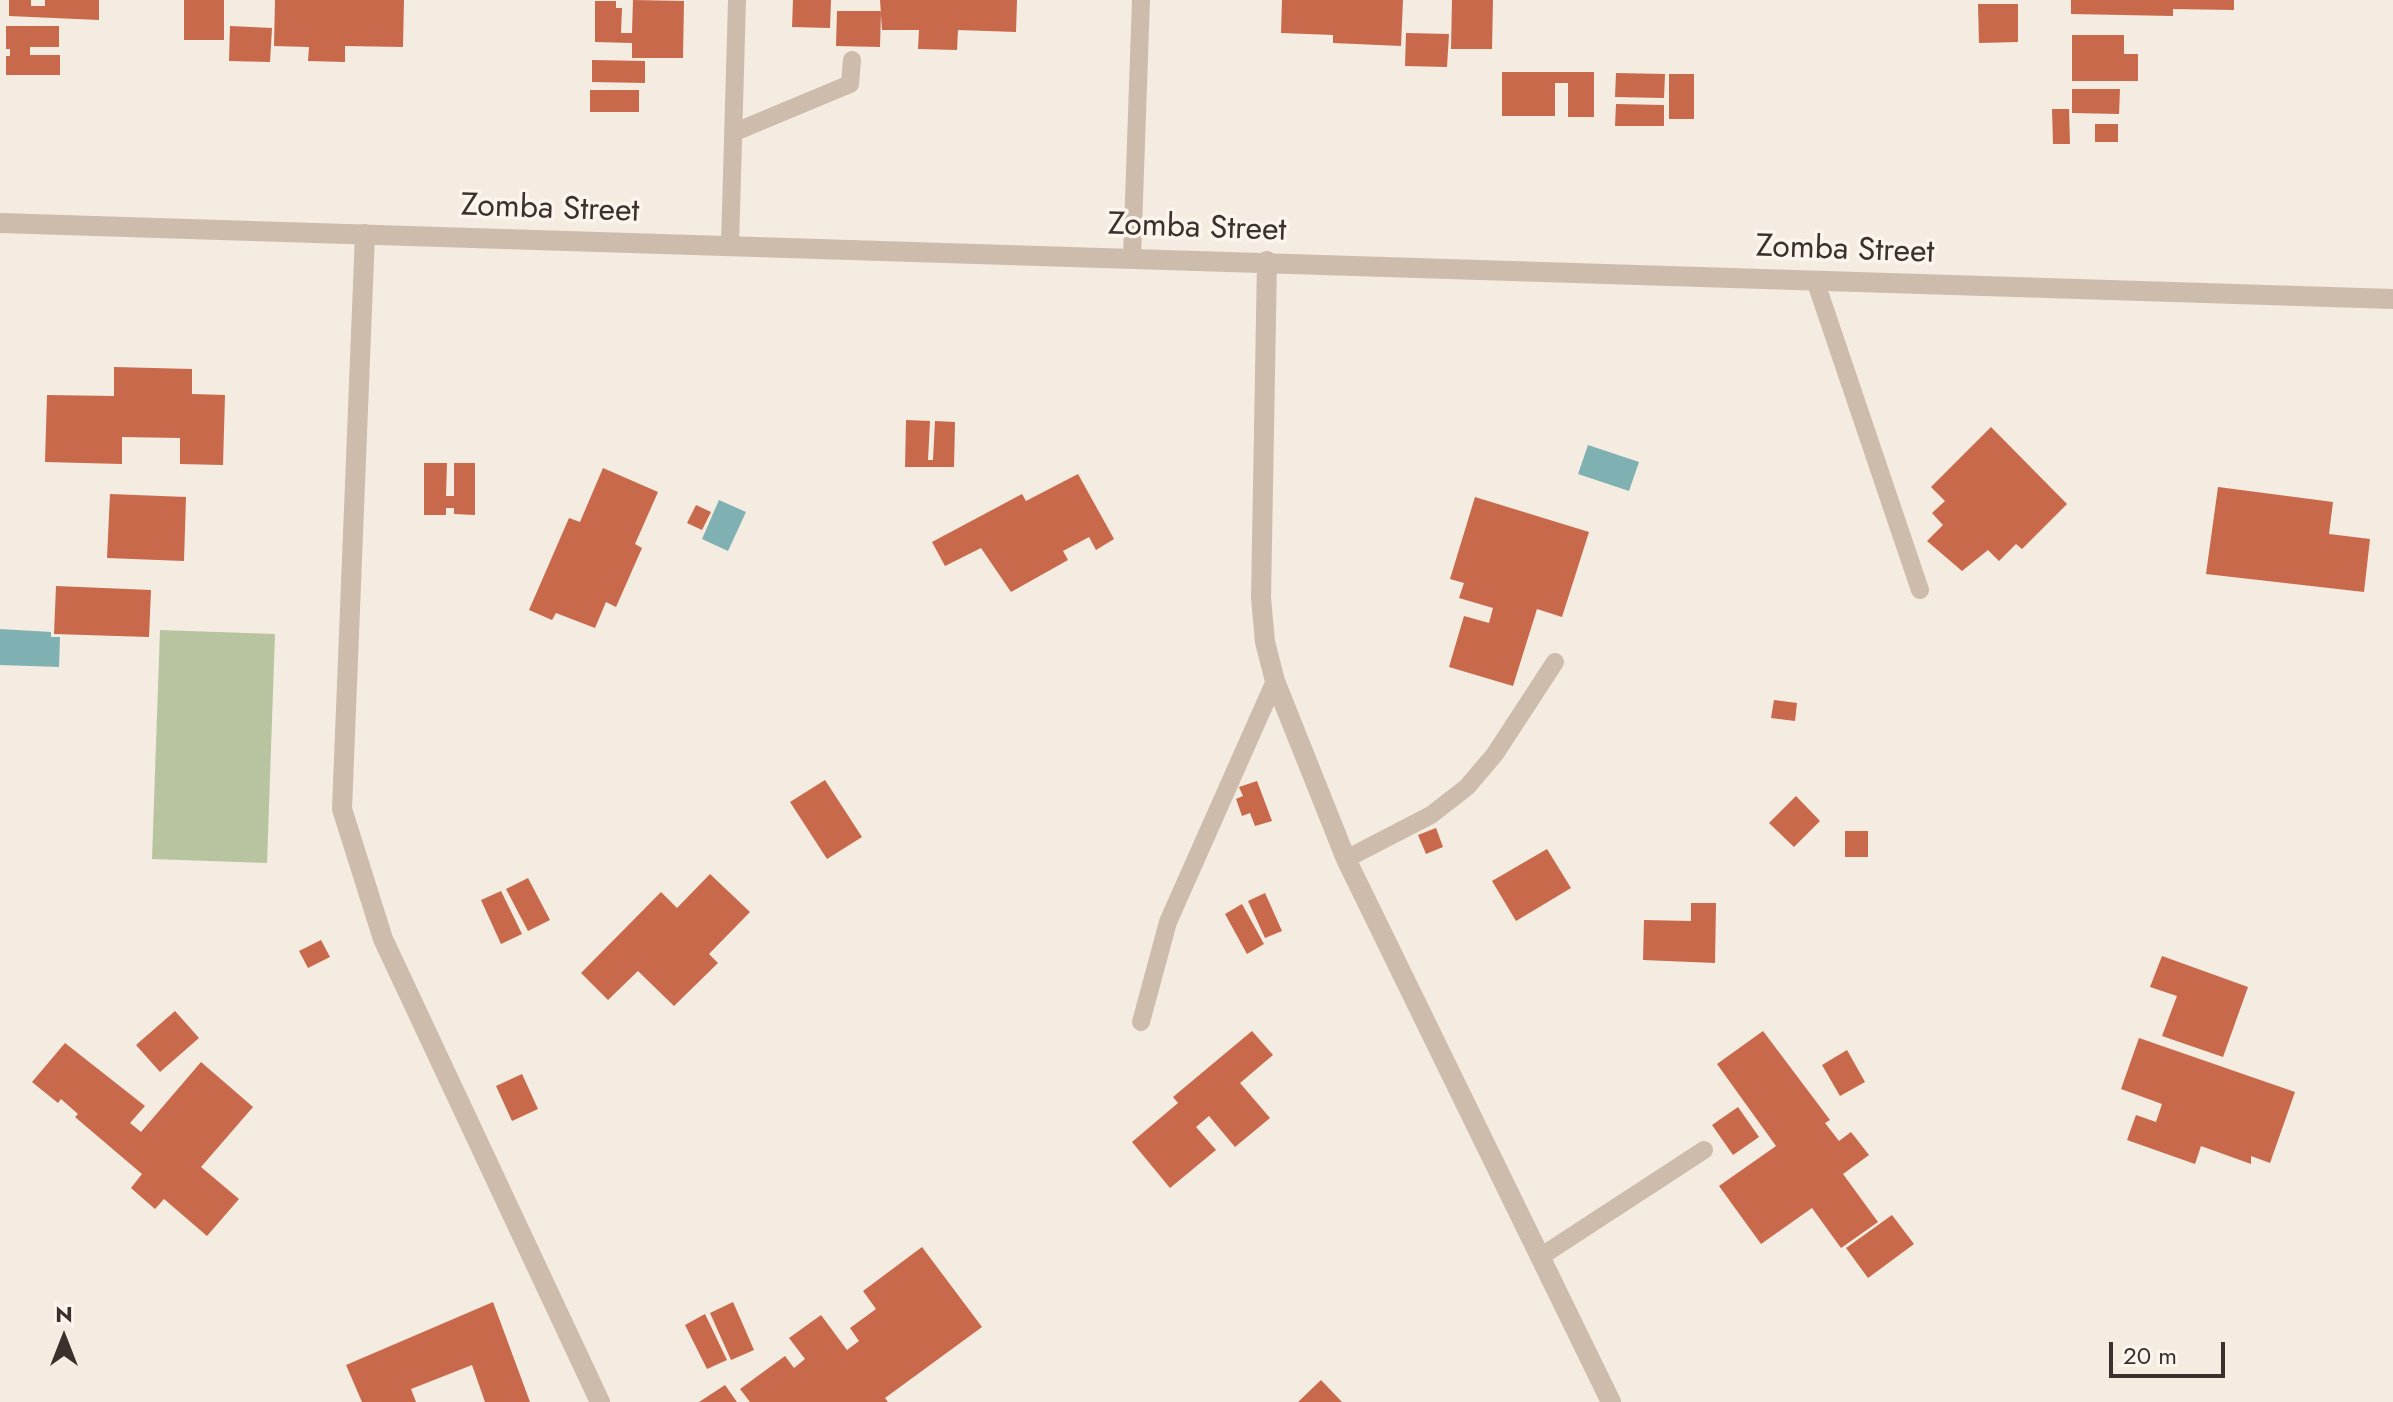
<!DOCTYPE html>
<html>
<head>
<meta charset="utf-8">
<style>
  body { margin:0 }
  #map { position:relative; width:2393px; height:1402px; overflow:hidden; background:#f4ebe1; font-family:Jost,sans-serif }
  canvas { display:block }
  .north { position:absolute; left:24px; top:1298px; width:80px; height:80px; -webkit-text-stroke:6px #fbf5ee; paint-order:stroke; rotate:0deg; font-size:22px; font-weight:700; line-height:32px; text-align:center; color:#3b302b }
  .north::after { content:''; display:block; margin:auto; width:28px; height:36px; background:#3b302b; clip-path:polygon(50% 0,100% 100%,50% 72%,0 100%) }
  .scale { position:absolute; left:2109px; top:1342px; width:116px; height:36px; box-sizing:border-box; border:4px solid #3b302b; border-top:0; padding-left:10px; font-size:24px; line-height:28px; white-space:nowrap; color:#3b302b; -webkit-text-stroke:6px #fbf5ee; paint-order:stroke }
</style>
</head>
<body>
<div id="map">
<canvas width="2393" height="1402"></canvas>
<div class="north">N</div>
<div class="scale">20 m</div>
</div>
<script>
const context = document.querySelector('canvas').getContext('2d');
context.lineJoin = 'round';
function fill(path, color) { context.fillStyle = color; context.fill(path, 'evenodd'); }
const shape = rows => new Path2D(rows.map(r => 'M' + r).join(''));
function trace(path, color, width, dash) { context.strokeStyle = color; context.lineWidth = width; context.lineCap = dash ? 'butt' : 'round'; context.setLineDash(dash || []); context.stroke(path); }
function label(font, color, halo, rows, align = 'center') {
  context.font = font + ' Jost,sans-serif'; context.lineWidth = 7; context.setLineDash([]); context.textBaseline = 'middle'; context.strokeStyle = halo; context.fillStyle = color; for (const [text, x, y, turn = 0] of rows) {
    context.save(); context.translate(x, y); context.rotate((+turn || 0) * Math.PI / 180); context.textAlign = isNaN(turn) ? turn : align; if (halo) context.strokeText(text, 0, 0); context.fillText(text, 0, 0); context.restore();
  }
}
fill(shape([
  [160,630,275,634,267,863,152,859]
]), '#b8c4a0');
fill(shape([
  [1588,445,1639,462,1629,491,1578,474],
  [719,500,746,512,728,551,702,539],
  [0,629,51,632,51,637,60,637,59,667,0,665]
]), '#7fb0b2');
fill(shape([
  [9,0,31,0,31,6,45,6,45,0,99,0,99,20,9,16],
  [184,0,224,0,224,40,184,40],
  [275,0,404,0,403,47,345,46,345,62,308,61,309,47,274,46],
  [633,0,684,1,683,58,632,58,632,43,595,42,595,1,616,1,616,8,622,8,621,33,632,33],
  [793,0,831,0,830,28,792,27],
  [880,0,1017,0,1016,32,958,30,957,50,918,49,919,30,882,30],
  [1282,0,1403,0,1401,46,1333,43,1333,35,1281,33],
  [1452,0,1493,0,1492,49,1451,49],
  [2071,0,2234,0,2234,10,2173,9,2173,16,2071,14],
  [1978,4,2018,4,2018,42,1979,43],
  [837,11,881,11,880,47,836,46],
  [6,26,59,26,59,47,30,47,30,55,60,55,60,75,6,75,6,56,10,56,10,49,6,49],
  [230,26,272,28,270,62,229,61],
  [1406,33,1449,34,1447,67,1405,66],
  [2072,35,2124,35,2124,54,2138,54,2138,81,2072,81],
  [592,60,645,61,645,83,592,82],
  [1502,72,1594,72,1594,117,1568,117,1568,83,1555,83,1555,116,1502,116],
  [1616,73,1665,74,1664,98,1615,97],
  [1669,74,1694,74,1694,119,1669,119],
  [2072,89,2120,89,2119,114,2072,113],
  [590,90,639,90,639,112,590,112],
  [1616,104,1664,105,1664,126,1615,126],
  [2052,109,2069,109,2070,144,2053,144],
  [2095,124,2118,124,2118,142,2095,142],
  [114,367,192,369,192,394,225,395,223,465,180,464,180,438,122,437,122,464,45,462,47,395,114,396],
  [906,420,930,421,928,460,933,460,935,421,955,422,954,467,905,467],
  [1991,427,2067,504,2022,549,2016,544,1999,561,1988,550,1962,571,1927,541,1943,525,1932,513,1945,501,1931,487],
  [424,463,447,463,446,496,454,496,454,463,475,463,475,515,454,514,454,508,446,508,446,515,424,515],
  [603,468,658,492,635,544,642,548,616,607,606,602,595,628,556,613,552,620,529,610,569,518,580,522],
  [1078,474,1114,539,1096,550,1089,537,1063,551,1068,560,1011,592,981,548,945,566,932,542,1022,494,1026,501],
  [2218,487,2333,502,2329,534,2370,539,2364,592,2206,574],
  [110,494,186,497,184,561,107,558],
  [1475,497,1589,532,1562,617,1537,609,1513,686,1449,667,1464,616,1489,623,1493,608,1459,598,1464,583,1450,579],
  [696,505,711,512,702,530,687,523],
  [56,586,151,590,149,637,54,634],
  [1774,700,1797,703,1795,721,1771,718],
  [825,780,862,837,827,859,790,802],
  [1257,781,1272,821,1255,826,1250,813,1242,816,1236,799,1243,796,1239,787],
  [1796,796,1820,821,1794,847,1769,823],
  [1436,828,1443,847,1426,854,1418,835],
  [1845,831,1868,831,1868,857,1845,857],
  [1547,849,1571,888,1516,921,1492,881],
  [710,874,750,912,709,954,718,963,674,1006,638,971,608,1000,581,973,661,892,677,908],
  [528,878,550,920,528,931,506,889],
  [501,891,522,934,501,944,481,900],
  [1265,893,1282,931,1265,938,1248,901],
  [1691,903,1716,903,1715,963,1643,960,1644,920,1691,921],
  [1242,904,1264,944,1247,954,1225,914],
  [321,940,330,957,308,968,299,951],
  [2162,956,2248,987,2223,1057,2162,1036,2177,996,2150,987],
  [175,1011,199,1038,160,1072,136,1045],
  [1252,1031,1273,1055,1240,1083,1270,1118,1235,1147,1209,1116,1196,1127,1216,1150,1170,1188,1132,1142,1178,1103,1173,1097],
  [1763,1031,1830,1120,1825,1123,1839,1141,1851,1132,1869,1155,1843,1174,1878,1222,1841,1248,1812,1208,1761,1244,1719,1186,1776,1146,1717,1064],
  [2139,1038,2295,1092,2270,1163,2251,1156,2251,1164,2201,1146,2195,1164,2127,1140,2136,1115,2156,1122,2162,1104,2121,1089],
  [65,1043,145,1106,130,1123,141,1132,201,1062,253,1107,201,1167,239,1199,207,1236,164,1199,155,1209,131,1188,142,1174,75,1117,78,1114,61,1099,58,1103,32,1082],
  [1847,1050,1865,1082,1840,1096,1822,1065],
  [522,1074,538,1109,512,1121,496,1086],
  [1738,1107,1759,1137,1733,1155,1712,1125],
  [1892,1215,1914,1244,1868,1278,1846,1248],
  [922,1247,982,1327,885,1398,888,1402,750,1402,740,1389,785,1356,794,1368,805,1359,789,1338,821,1315,847,1350,859,1341,850,1328,876,1309,863,1291],
  [493,1302,530,1402,485,1402,472,1365,411,1389,416,1402,362,1402,346,1365],
  [733,1302,754,1350,731,1360,710,1313],
  [705,1314,727,1360,707,1369,685,1325],
  [1321,1380,1342,1402,1298,1402],
  [725,1385,737,1402,699,1402]
]), '#c8694b');
trace(shape([
  [735,132,850,84,852,60],
  [730,245,737,0],
  [1132,257,1141,0],
  [1815,280,1920,590],
  [1346,859,1431,815,1467,787,1495,754,1555,662],
  [1141,1022,1168,922,1275,681],
  [1540,1257,1704,1150]
]), '#cdbbac', 18);
trace(shape([
  [0,223,2393,299],
  [365,234,342,809,383,939,600,1402],
  [1267,261,1261,598,1265,642,1275,681,1346,859,1611,1402]
]), '#cdbbac', 20);
label('32px', '#3b302b', '#fbf5ee', [
  ["Zomba Street",550,210,2],
  ["Zomba Street",1197,229,2],
  ["Zomba Street",1845,251,2]
]);
</script>
</body>
</html>
